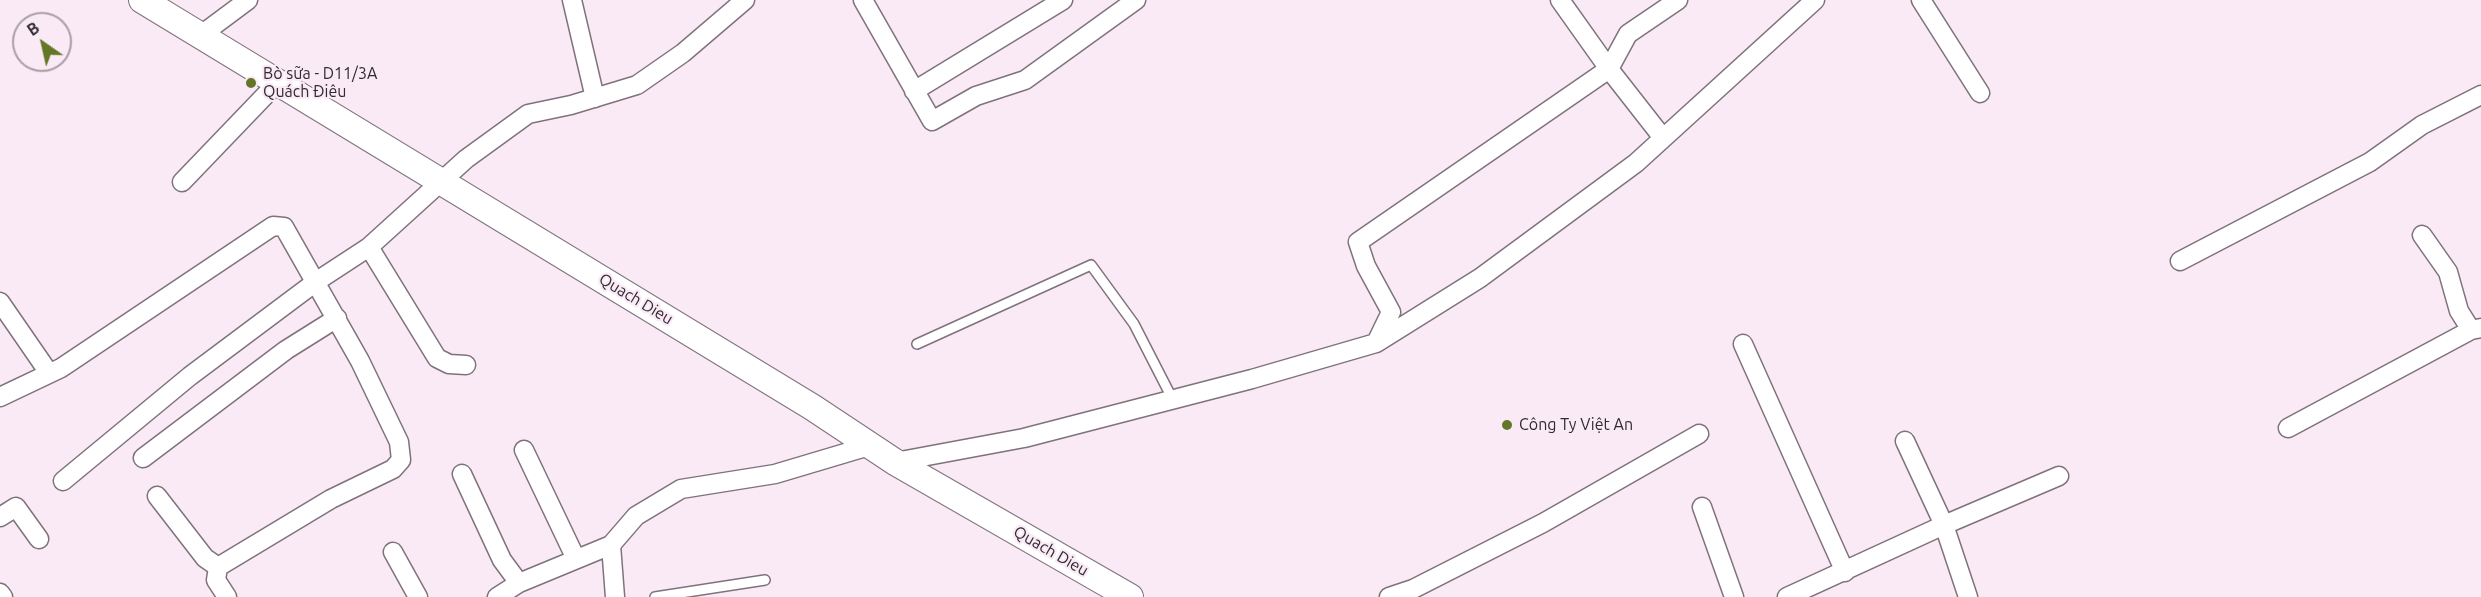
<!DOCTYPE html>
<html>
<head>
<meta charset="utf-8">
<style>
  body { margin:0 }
  #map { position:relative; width:2481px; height:597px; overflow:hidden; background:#f9eaf6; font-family:Ubuntu,sans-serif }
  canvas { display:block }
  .north { position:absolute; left:12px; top:12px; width:60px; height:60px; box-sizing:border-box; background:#f9eaf6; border:2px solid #a99ea7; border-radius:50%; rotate:326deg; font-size:16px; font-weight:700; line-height:24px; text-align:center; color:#312b30 }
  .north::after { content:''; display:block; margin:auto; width:21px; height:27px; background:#647726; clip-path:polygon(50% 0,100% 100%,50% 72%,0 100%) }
</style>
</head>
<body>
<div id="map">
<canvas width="2481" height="597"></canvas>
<div class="north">B</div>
</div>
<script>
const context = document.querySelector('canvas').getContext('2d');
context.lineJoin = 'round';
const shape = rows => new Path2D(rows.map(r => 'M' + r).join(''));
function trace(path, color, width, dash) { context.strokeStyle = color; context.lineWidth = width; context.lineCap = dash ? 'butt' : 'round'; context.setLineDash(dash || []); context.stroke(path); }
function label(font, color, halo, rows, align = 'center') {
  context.font = font + ' Ubuntu,sans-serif'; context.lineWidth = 4.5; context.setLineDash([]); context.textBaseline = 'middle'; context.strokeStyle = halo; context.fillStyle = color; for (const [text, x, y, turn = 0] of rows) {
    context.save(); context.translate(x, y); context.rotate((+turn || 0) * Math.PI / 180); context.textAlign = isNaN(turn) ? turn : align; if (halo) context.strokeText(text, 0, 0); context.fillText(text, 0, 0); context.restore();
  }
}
const service = shape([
  [917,344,1091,265,1134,324,1173,400],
  [655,597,765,580]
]);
const minor = shape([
  [572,0,595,98],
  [863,0,932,121,976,96,1025,80,1136,0],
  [1921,0,1980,93],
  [201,35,248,0],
  [914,91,1063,0],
  [1663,138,1609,69,1628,34,1678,0],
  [182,182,278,82],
  [2422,235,2448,272,2459,311,2471,330,2481,328],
  [369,247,437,358,449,364,466,365],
  [2180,261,2370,162,2422,125,2481,95],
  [0,302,49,373],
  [1376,343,1391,312,1366,266,1358,242,1609,69,1560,0],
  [1743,344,1845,572],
  [0,397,61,368,273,226,284,227,360,361,399,442,401,460,393,469,331,499,218,567,216,580,227,597],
  [2288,428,2471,330],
  [1905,441,1944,525,1968,597],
  [524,450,576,559],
  [143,458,286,350,337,318],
  [895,462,1024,438,1252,379,1376,343,1480,278,1636,163,1815,0],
  [462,474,502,560,519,583],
  [63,481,190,376,317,281,369,247,466,159,528,114,571,105,637,85,683,53,745,0],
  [157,496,205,558,218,567],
  [1702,507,1734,597],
  [0,517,16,507,39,539],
  [611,545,615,597],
  [393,552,418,597],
  [0,593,3,597],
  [497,597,519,583,611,545,636,516,681,489,775,474,869,446],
  [1389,597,1413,589,1543,523,1699,434],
  [1787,597,1944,525,2059,476]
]);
const secondary = shape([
  [142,0,812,407,895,462,1130,597]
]);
trace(service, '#7f727d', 12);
trace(minor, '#7f727d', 21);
trace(secondary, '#7f727d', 28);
trace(service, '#fff', 9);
trace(minor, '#fff', 18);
trace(secondary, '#fff', 26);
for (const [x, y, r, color] of [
  [251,83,6,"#647726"],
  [1507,425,6,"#647726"]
]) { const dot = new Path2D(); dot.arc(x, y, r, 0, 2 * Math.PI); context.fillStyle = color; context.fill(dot); trace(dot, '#f9eaf6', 2); }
label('16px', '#312b30', '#f9eaf6', [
  ["Bò sữa - D11/3A",263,74],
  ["Quách Điêu",263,92],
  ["Công Ty Việt An",1519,425]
], 'left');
label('16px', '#312b30', '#f9eaf6', [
  ["Quach Dieu",636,299,31],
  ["Quach Dieu",1051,551,30]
]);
</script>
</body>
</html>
